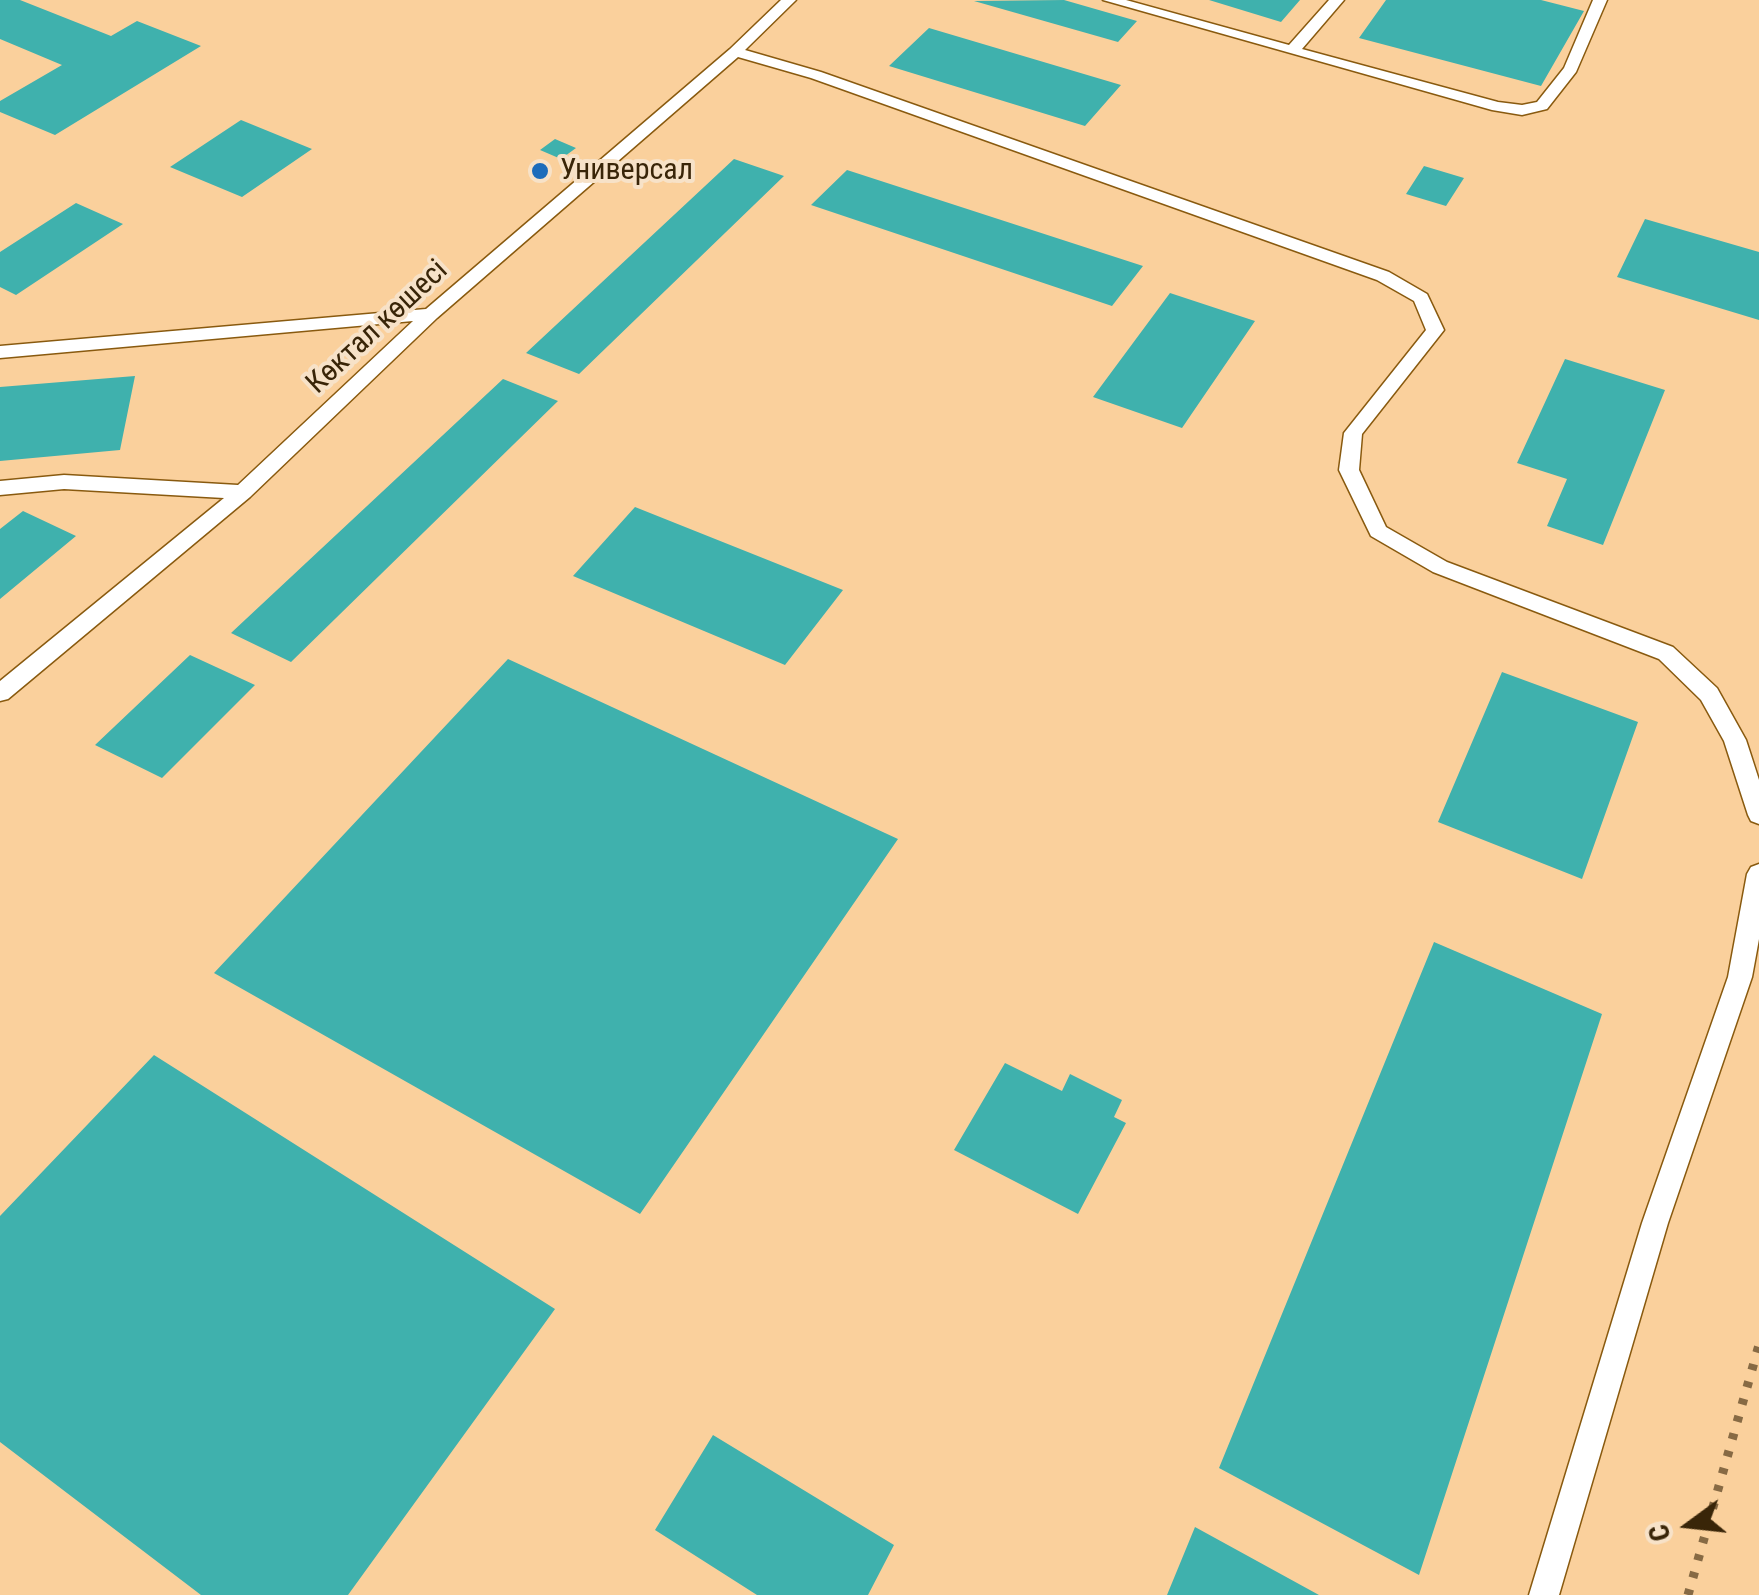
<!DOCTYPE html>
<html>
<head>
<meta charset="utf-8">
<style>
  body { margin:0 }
  #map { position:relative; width:1759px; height:1595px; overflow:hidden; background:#fad09c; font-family:"Roboto Condensed",sans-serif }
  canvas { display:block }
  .north { position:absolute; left:1639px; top:1475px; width:100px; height:100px; -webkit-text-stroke:8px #f7e2c8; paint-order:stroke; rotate:255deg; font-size:28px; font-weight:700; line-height:40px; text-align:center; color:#392508 }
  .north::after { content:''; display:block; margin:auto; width:35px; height:45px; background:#392508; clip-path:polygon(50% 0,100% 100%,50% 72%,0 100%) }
</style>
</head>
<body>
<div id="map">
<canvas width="1759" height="1595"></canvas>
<div class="north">С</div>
</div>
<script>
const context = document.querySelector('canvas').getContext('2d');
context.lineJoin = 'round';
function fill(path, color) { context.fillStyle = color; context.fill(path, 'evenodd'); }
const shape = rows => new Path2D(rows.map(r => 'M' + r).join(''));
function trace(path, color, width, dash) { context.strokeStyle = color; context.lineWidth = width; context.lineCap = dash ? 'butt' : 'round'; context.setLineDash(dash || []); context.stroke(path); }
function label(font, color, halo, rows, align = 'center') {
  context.font = font + ' "Roboto Condensed",sans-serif'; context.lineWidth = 8; context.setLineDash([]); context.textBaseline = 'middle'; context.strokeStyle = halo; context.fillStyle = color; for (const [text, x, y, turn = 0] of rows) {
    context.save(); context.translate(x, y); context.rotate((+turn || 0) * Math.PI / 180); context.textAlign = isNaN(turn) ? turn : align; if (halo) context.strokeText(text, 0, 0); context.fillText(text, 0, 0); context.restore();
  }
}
fill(shape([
  [0,0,20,0,111,36,137,21,201,46,55,135,0,112,0,101,62,65,0,39],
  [1064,0,1137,21,1118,42,974,1],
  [1209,0,1300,0,1281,22],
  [1386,0,1541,0,1584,11,1541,86,1359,38],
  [929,28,1121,85,1085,126,889,66],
  [241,120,312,149,242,197,170,167],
  [555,139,576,148,561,159,540,150],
  [734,159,784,176,579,374,526,353],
  [1424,166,1464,178,1446,206,1406,194],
  [847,170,1143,266,1112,306,811,205],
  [76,203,123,224,16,295,0,287,0,252],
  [1645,219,1759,252,1759,320,1617,277],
  [1170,293,1255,321,1182,428,1093,397],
  [1565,359,1665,390,1603,545,1547,526,1567,479,1517,463],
  [135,376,120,450,0,461,0,387],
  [503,379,558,401,291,662,231,633],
  [635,507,843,590,785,665,573,576],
  [23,511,76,536,0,599,0,529],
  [190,655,255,685,162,778,95,745],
  [508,659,898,839,640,1214,214,973],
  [1502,672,1638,722,1582,879,1438,822],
  [1434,942,1602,1014,1419,1575,1219,1468],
  [154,1055,555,1309,348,1595,201,1595,0,1442,0,1216],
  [1005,1063,1062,1091,1070,1074,1122,1100,1114,1117,1126,1123,1078,1214,954,1150],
  [713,1435,894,1545,868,1595,757,1595,655,1530],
  [1195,1527,1319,1595,1167,1595]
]), '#3fb1ad');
const lane = shape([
  [781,0,796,0,745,50,821,72,1389,272,1427,294,1444,330,1362,434,1359,470,1386,527,1447,562,1673,647,1717,688,1746,740,1759,780,1759,824,1751,821,1748,815,1724,741,1701,700,1659,659,1433,572,1371,536,1339,470,1344,433,1426,330,1414,301,1377,280,811,78,738,57,437,318,250,497,8,699,0,701,0,681,224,498,64,489,0,495,0,481,64,475,238,485,413,321,0,358,0,346,426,309,730,49,781,0],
  [1103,0,1126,0,1289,45,1329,0,1344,0,1302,49,1498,102,1522,105,1537,102,1564,68,1593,0,1607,0,1576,72,1547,109,1522,115,1492,110,1103,0],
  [1759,864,1759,939,1752,977,1668,1223,1559,1595,1529,1595,1642,1223,1728,977,1747,874,1751,867,1759,864]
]);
trace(lane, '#895a0f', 3);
fill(lane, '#fff');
trace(shape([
  [1688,1595,1759,1345]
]), '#876a44', 9, [6, 12]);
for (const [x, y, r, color] of [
  [540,171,10,"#1c6cbb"]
]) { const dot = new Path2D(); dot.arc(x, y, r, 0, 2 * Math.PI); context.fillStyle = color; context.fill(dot); trace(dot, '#f7e2c8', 4); }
label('30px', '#392508', '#f7e2c8', [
  ["Универсал",560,171]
], 'left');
label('30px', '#392508', '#f7e2c8', [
  ["Көктал көшесі",378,328,-43]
]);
</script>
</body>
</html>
